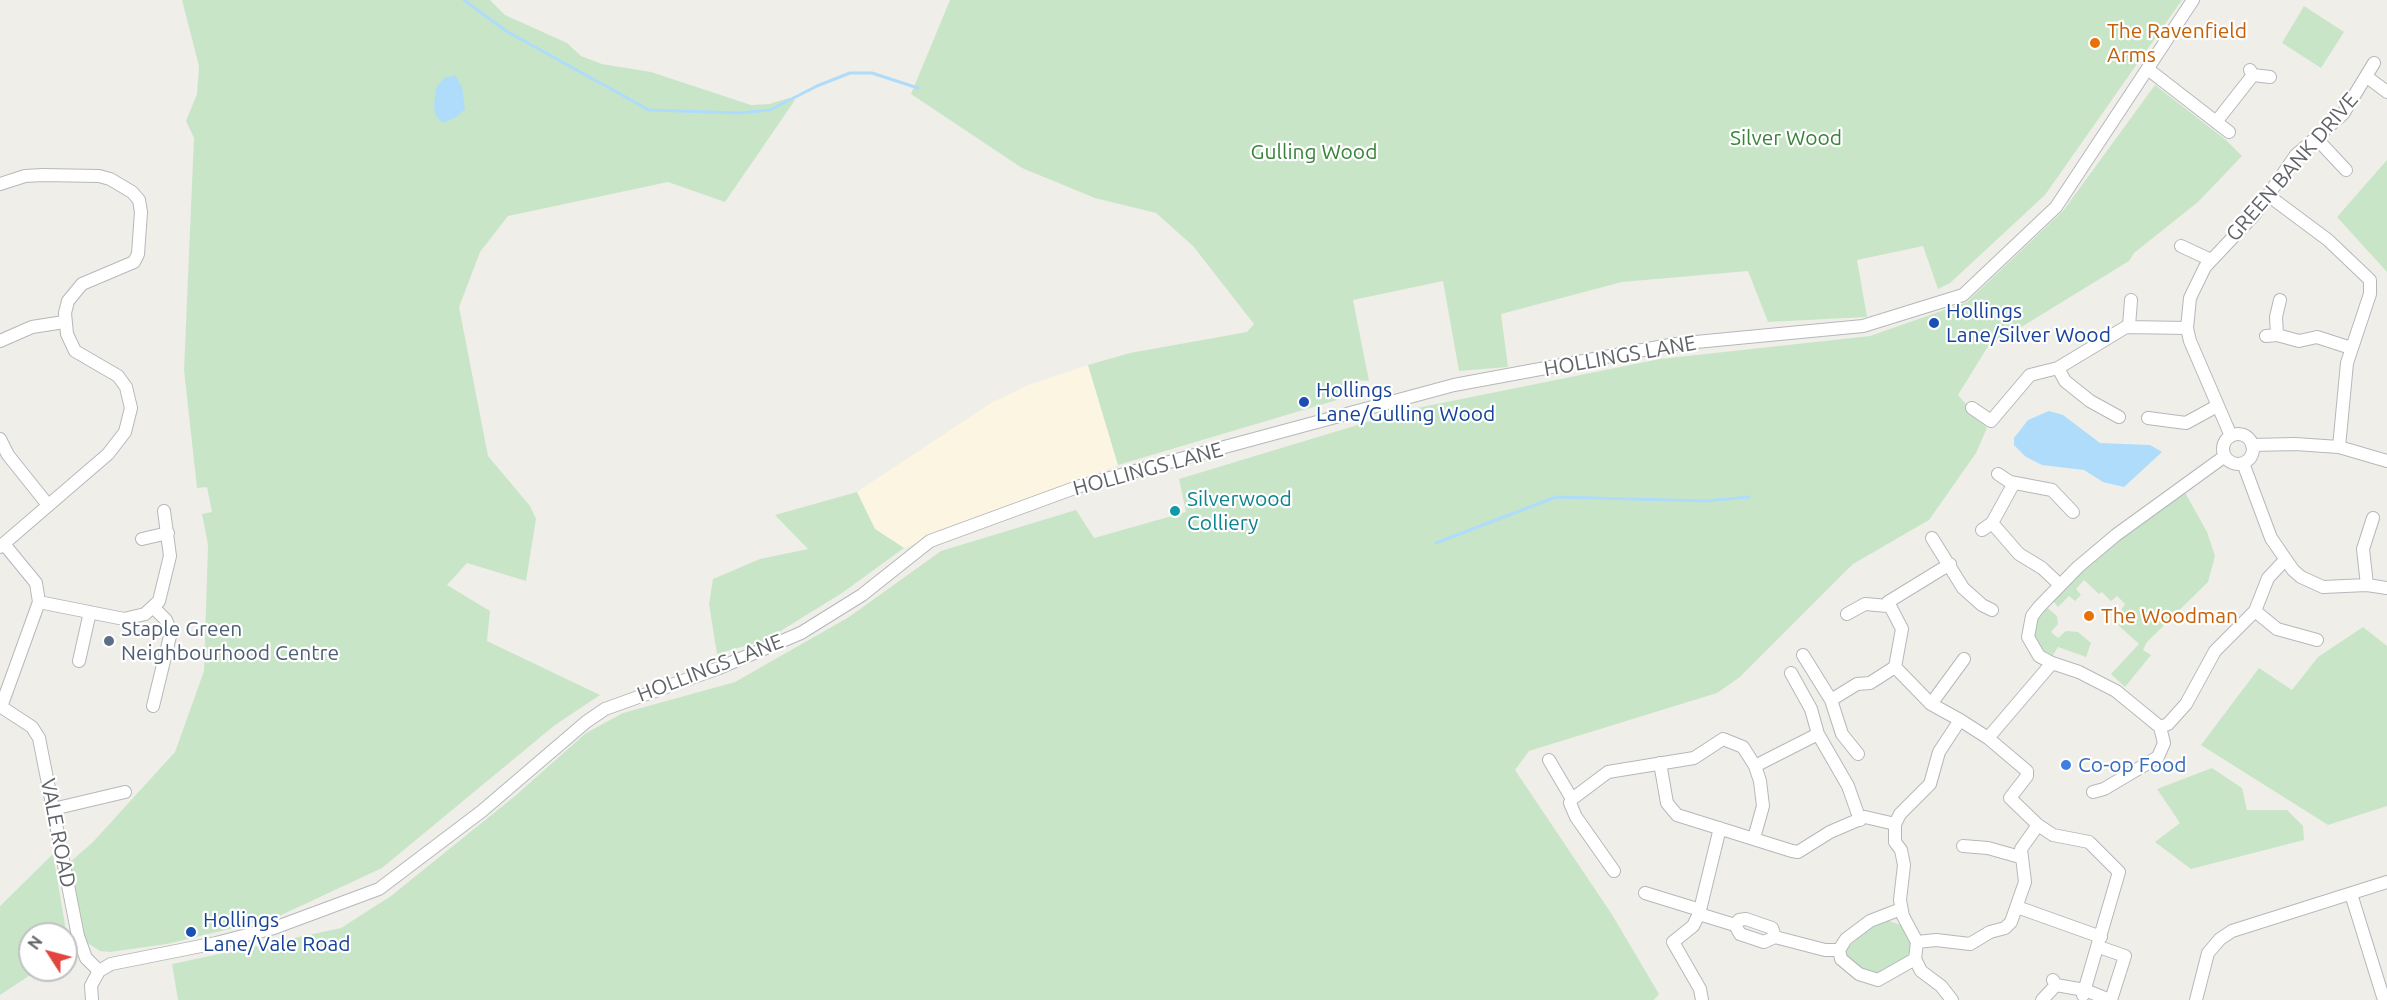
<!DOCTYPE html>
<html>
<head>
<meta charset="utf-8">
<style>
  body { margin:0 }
  #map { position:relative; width:2387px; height:1000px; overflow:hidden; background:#f0eee8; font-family:Ubuntu,sans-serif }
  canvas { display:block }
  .north { position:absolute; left:18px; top:922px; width:60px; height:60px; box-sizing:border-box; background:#fff; border:2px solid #bfc1c2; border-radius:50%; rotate:306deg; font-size:16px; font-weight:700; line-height:24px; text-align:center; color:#5f6367 }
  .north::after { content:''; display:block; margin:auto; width:21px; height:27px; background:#e0453e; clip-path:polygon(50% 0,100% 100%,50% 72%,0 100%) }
</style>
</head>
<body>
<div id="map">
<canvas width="2387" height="1000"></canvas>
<div class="north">N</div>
</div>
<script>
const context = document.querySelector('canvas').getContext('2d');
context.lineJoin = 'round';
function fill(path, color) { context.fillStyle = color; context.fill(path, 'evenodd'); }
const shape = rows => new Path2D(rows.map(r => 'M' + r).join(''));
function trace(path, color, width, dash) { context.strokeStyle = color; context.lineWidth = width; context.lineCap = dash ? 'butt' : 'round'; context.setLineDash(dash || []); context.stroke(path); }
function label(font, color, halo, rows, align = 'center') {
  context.font = font + ' Ubuntu,sans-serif'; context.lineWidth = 4.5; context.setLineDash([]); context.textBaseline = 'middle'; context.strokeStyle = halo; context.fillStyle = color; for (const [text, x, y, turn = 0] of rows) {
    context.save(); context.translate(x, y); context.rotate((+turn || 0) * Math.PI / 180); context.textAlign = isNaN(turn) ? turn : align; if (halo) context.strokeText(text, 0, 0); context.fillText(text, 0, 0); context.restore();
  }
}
fill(shape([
  [1088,365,1118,465,904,548,875,529,857,492,991,403,1028,385]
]), '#fcf5e1');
fill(shape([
  [182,0,490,0,505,15,567,43,581,56,602,64,651,72,751,105,769,104,789,98,795,100,725,202,668,182,508,216,480,252,459,307,488,456,530,506,536,519,526,581,467,563,447,585,490,611,487,641,600,695,555,725,382,868,275,918,167,944,110,952,100,951,86,942,69,863,93,842,175,752,204,671,208,545,202,514,212,512,207,487,197,488,184,370,194,138,186,121,197,94,199,66],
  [950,0,2182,0,2045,195,1950,283,1938,289,1923,246,1857,260,1867,317,1768,322,1748,271,1622,282,1501,314,1508,367,1459,371,1443,281,1353,300,1369,381,1353,380,1338,389,1337,400,1118,465,1088,365,1130,353,1247,332,1254,324,1193,246,1156,213,1095,198,1022,168,911,94],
  [2304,6,2344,32,2321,68,2282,43],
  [2155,85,2226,140,2242,156,2198,202,2134,253,2129,261,1987,348,1958,395,1987,428,1976,453,1929,520,1853,564,1740,677,1717,693,1529,751,1515,770,1611,913,1659,994,1654,1000,178,1000,172,964,341,928,391,896,515,796,586,733,623,713,735,682,849,617,941,551,1076,510,1094,538,1186,512,1179,479,1407,410,1660,359,1870,336,1967,302,2063,211],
  [2387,160,2387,272,2337,217],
  [2182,487,2207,532,2215,556,2208,582,2147,642,2143,650,2151,655,2125,687,2111,674,2139,644,2118,625,2126,615,2121,610,2125,604,2117,596,2111,601,2102,592,2099,594,2084,580,2076,589,2081,595,2075,601,2069,596,2058,607,2049,596],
  [857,492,875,529,904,548,842,593,766,640,717,654,709,604,713,579,760,559,808,549,775,515],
  [2044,605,2057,616,2058,624,2051,632,2058,638,2066,631,2078,632,2091,643,2086,657,2058,647,2053,655,2043,650,2033,635,2039,607],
  [2363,627,2387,646,2387,806,2328,825,2201,745,2259,668,2292,690,2318,657],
  [2212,768,2242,788,2247,810,2287,810,2303,826,2304,840,2191,869,2155,842,2180,823,2157,789],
  [53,854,69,948,66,951,66,934,30,934,30,970,38,970,0,995,0,906],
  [1886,920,1901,925,1911,941,1911,950,1907,956,1885,974,1868,974,1846,956,1846,949,1872,926]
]), '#c8e6c7');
fill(shape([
  [455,75,462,87,465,109,458,116,443,123,436,116,434,107,436,88,444,78],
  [2049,411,2063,415,2100,443,2150,445,2162,452,2124,487,2103,482,2084,470,2042,465,2026,457,2014,445,2014,438,2028,420]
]), '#aedcfa');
trace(shape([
  [464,0,506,31,649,110,739,113,770,110,817,86,850,73,872,73,918,88],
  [1436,543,1556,497,1706,501,1749,497]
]), '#aedcfa', 3);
const minor = shape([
  [2149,70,2229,132],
  [2250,70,2253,75,2270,77],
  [2367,77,2387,92],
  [2216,122,2253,75],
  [2316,138,2346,170],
  [0,184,25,176,43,175,99,176,110,179,132,192,139,200,141,212,138,254,134,262,82,284,68,301,65,313,67,334,75,351,118,376,126,387,131,408,125,432,108,454,0,547],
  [2269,196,2328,240,2370,280,2370,294,2347,363,2339,447],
  [2181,246,2211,260],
  [2129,326,2131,300],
  [2277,335,2276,317,2280,300],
  [2266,336,2277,335,2299,341,2317,337,2351,348],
  [0,341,32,327,64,322],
  [2058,368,2065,381,2090,401,2119,417],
  [1972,408,1991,421,2030,375,2058,368,2126,327,2187,328],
  [2148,418,2186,423,2217,406],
  '2223 449a15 15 0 1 1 30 0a15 15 0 1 1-30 0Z',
  [2231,436,2190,341,2187,328,2190,298,2205,267,2255,214,2296,155,2343,114,2374,63],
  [0,439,8,455,48,505],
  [2252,445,2295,444,2339,447,2387,461],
  [2243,463,2271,538,2293,570,2301,577,2323,587,2367,585,2387,588],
  [1998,474,2010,482,2052,490,2073,512],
  [1992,523,2019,554,2042,568,2060,585],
  [1982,530,1992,523,2014,483],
  [1932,538,1963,588,1982,605,1992,610],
  [142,539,168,533],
  [1950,564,1888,602,1902,629,1895,667,1931,704,1960,720],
  [2367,585,2363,549,2373,518],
  [39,602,124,619,145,614,159,601,170,556,164,511],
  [2255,611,2277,629,2317,640],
  [1847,614,1865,604,1888,606],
  [1803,655,1831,700],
  [79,661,90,612],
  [2052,663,2039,656,2028,637,2032,616,2039,607,2078,567,2116,535,2225,456],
  [1791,673,1811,709,1818,734,1848,786,1860,820],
  [1931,704,1964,659],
  [0,706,32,727,39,738,78,936,86,958,99,971],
  [153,706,171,632,166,620,154,608],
  [1,707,39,602,36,583,4,544],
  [2160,727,2168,724,2186,704,2215,651,2255,611,2268,578,2284,561],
  [1988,738,2052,663,2079,672,2116,691,2160,727],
  [1858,754,1842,734,1831,700,1857,684,1870,683,1895,667],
  [1549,760,1572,799],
  [1660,763,1667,803,1677,815,1792,851,1798,852,1830,832,1865,817,1895,824],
  [1755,766,1818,734],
  [2093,792,2104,789,2158,757,2164,743,2160,727],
  [53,809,125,792],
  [2038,825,2053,835,2089,842,2119,872,2083,995],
  [1963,846,1988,848,2020,857],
  [1614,871,1576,817,1570,803,1572,799,1608,772,1694,758,1723,739,1743,747,1755,766,1760,781,1763,806,1754,838],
  [1645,893,1700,910],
  [2351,894,2384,1000],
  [2017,907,2101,937],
  [1901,909,1870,921,1846,939,1839,950,1841,959,1859,974,1878,980,1915,959,1917,942,1903,916,1900,900,1904,865,1901,850,1895,842,1895,824,1900,814,1930,784,1939,752,1960,720,1988,738,2027,771,2027,776,2010,798,2038,825,2021,849,2025,882,2011,922,2005,928,1990,932,1970,944,1936,940,1917,942],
  [1699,914,1735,925],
  [1735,925,1740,934,1764,942,1775,937,1825,950,1839,950],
  [1735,925,1739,920,1746,919,1772,928,1775,937],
  [2099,947,2125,956,2111,1000],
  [1915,959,1921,971,1941,986,1952,1000],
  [2053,980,2056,985,2085,990,2110,1000],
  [92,1000,91,986,94,980,99,971,111,964,216,943,274,928,379,889,482,811,586,722,605,709,719,668,801,633,862,595,930,541,1080,486,1454,385,1675,344,1863,326,1963,295,2056,207,2193,0],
  [1702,1000,1700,989,1673,942,1693,926,1699,914,1720,828],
  [2042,1000,2056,985],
  [2196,1000,2208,953,2220,939,2232,931,2387,882]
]);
trace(minor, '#b5b8bb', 14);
trace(minor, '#fff', 12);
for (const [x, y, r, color] of [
  [2095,43,6,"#e8710a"],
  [1934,323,6,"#1a4fb4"],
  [1304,402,6,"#1a4fb4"],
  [1175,511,6,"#0f9aa8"],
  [2089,616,6,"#e8710a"],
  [109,641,6,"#5c6f8a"],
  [2066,765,6,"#3f7fe0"],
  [191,932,6,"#1a4fb4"]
]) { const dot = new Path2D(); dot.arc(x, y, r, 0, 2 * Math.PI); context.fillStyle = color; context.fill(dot); trace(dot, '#fff', 2); }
label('21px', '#c56008', '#fff', [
  ["The Ravenfield",2107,31],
  ["Arms",2107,55],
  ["The Woodman",2101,616]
], 'left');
label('21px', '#3a833b', '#fff', [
  ["Silver Wood",1786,138],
  ["Gulling Wood",1314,152]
]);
label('21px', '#5f6367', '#fff', [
  ["GREEN BANK DRIVE",2292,167,-49],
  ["HOLLINGS LANE",1620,356,-10],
  ["HOLLINGS LANE",1148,469,-15],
  ["HOLLINGS LANE",710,668,-21],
  ["VALE ROAD",58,833,79]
]);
label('21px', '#164399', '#fff', [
  ["Hollings",1946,311],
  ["Lane/Silver Wood",1946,335],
  ["Hollings",1316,390],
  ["Lane/Gulling Wood",1316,414],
  ["Hollings",203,920],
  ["Lane/Vale Road",203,944]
], 'left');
label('21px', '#0d838f', '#fff', [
  ["Silverwood",1187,499],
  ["Colliery",1187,523]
], 'left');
label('21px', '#4e5e75', '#fff', [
  ["Staple Green",121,629],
  ["Neighbourhood Centre",121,653]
], 'left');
label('21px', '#366cbe', '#fff', [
  ["Co-op Food",2078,765]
], 'left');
</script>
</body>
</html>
